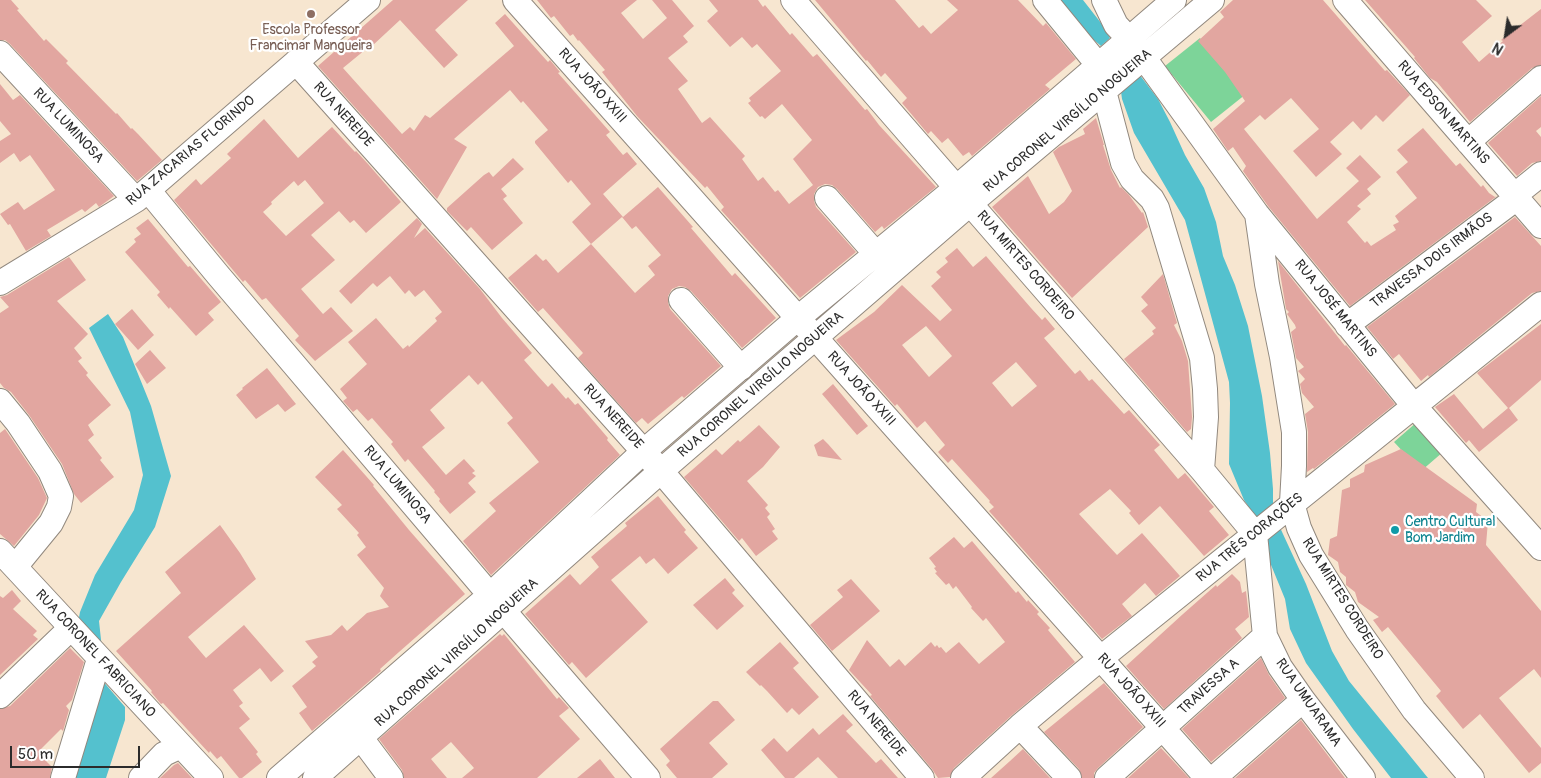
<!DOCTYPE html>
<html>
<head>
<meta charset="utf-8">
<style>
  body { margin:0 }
  #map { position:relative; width:1541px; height:778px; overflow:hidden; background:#f7e6d0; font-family:Pangolin,sans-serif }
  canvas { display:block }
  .north { position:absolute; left:1481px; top:10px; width:50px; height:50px; -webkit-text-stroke:4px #fff; paint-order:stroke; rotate:211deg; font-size:14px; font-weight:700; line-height:20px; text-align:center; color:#2b2b2b }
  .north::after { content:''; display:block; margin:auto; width:18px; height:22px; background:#2b2b2b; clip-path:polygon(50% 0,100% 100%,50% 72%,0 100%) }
  .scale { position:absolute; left:10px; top:746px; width:130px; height:22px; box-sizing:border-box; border:2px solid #2b2b2b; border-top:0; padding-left:6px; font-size:15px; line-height:18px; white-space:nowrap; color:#2b2b2b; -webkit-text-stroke:4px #fff; paint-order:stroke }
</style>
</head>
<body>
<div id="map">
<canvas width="1541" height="778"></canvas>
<div class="north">N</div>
<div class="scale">50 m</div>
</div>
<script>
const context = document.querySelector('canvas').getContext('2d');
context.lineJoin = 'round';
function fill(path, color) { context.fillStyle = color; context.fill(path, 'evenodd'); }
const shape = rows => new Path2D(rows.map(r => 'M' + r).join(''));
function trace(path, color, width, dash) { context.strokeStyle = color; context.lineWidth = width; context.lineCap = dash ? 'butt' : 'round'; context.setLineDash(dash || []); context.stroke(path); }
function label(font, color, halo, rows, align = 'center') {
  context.font = font + ' Pangolin,sans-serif'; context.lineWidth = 4.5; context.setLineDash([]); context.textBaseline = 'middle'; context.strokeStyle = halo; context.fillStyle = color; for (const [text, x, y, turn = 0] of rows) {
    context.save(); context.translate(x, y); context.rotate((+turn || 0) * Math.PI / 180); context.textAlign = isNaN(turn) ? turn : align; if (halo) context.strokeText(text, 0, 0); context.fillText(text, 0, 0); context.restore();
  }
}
fill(shape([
  [1200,38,1246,94,1211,122,1165,66],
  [1417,422,1443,452,1421,471,1394,442]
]), '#7dd499');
fill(shape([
  [1059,0,1083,0,1101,23,1110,38,1101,46,1087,34],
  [1136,70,1158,99,1170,122,1185,155,1204,188,1216,222,1223,256,1235,285,1248,326,1262,396,1270,453,1273,489,1273,505,1257,519,1244,500,1229,464,1230,403,1229,382,1185,220,1134,133,1122,99,1120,84],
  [108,314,123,337,151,406,171,476,155,527,121,582,99,621,102,649,78,623,80,612,95,575,134,510,143,475,130,412,89,328],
  [1277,521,1306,584,1332,651,1349,681,1428,778,1391,778,1353,729,1306,663,1290,629,1285,599,1269,560,1262,536],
  [102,680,125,707,125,720,106,778,76,778]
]), '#54c1ce');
fill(shape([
  [0,0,11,0,19,9,17,10,44,41,46,39,68,61,66,63,116,114,117,113,131,129,132,128,138,134,162,160,137,181,10,44,5,40,0,40],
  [393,0,468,0,435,30,458,55,444,68,400,20,372,46,371,45,343,68,402,134,410,127,414,131,425,115,430,118,514,46,495,23,505,14,548,62,550,60,560,72,558,73,610,132,606,135,623,155,627,152,637,164,603,194,623,217,658,187,693,227,691,228,732,276,735,273,776,318,742,348,691,291,685,287,679,286,672,289,668,296,668,303,670,309,721,366,684,398,682,396,648,424,642,418,636,423,578,358,583,353,543,308,538,312,508,278,536,254,543,261,546,259,558,273,591,244,572,222,591,204,571,180,568,183,535,143,535,141,548,130,523,101,521,103,510,90,454,139,467,147,437,199,318,66],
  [622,217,632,229,636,226,661,255,648,266,655,275,635,293,591,244],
  [537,0,637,0,621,13,643,39,667,18,652,0,672,0,694,26,683,36,688,42,668,58,688,81,678,89,702,123,710,117,745,156,742,159,758,181,763,177,775,192,778,190,789,204,813,185,793,159,812,140,782,104,765,119,762,116,760,117,748,103,751,101,749,98,781,71,757,44,752,48,742,37,730,47,707,21,718,11,709,0,758,0,763,7,765,5,790,35,792,33,813,57,817,54,865,110,867,109,879,125,936,187,884,229,882,226,875,232,837,189,832,185,825,184,818,187,814,194,814,201,816,207,856,252,800,298,721,210,724,207,707,186,705,188,637,116,602,72,605,70,579,40,578,41,573,34,570,36,554,16,551,18],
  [815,0,895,0,919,28,923,25,931,34,958,10,947,0,1018,0,1043,26,1046,23,1076,59,1045,85,1050,89,972,156,969,152,963,156,948,138,942,143,931,131,928,134,902,103,907,98,885,73,881,77,867,60,866,61],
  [1233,0,1323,0,1385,71,1387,70,1410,95,1383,122,1376,115,1361,130,1353,121,1330,142,1342,154,1316,177,1293,151,1319,129,1291,98,1265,120,1260,115,1244,129,1317,219,1359,181,1346,168,1360,155,1381,177,1367,189,1371,194,1357,206,1361,209,1347,222,1365,243,1367,241,1371,246,1396,230,1393,225,1399,222,1395,216,1417,198,1396,172,1408,162,1397,150,1423,128,1456,166,1460,163,1481,187,1483,185,1489,193,1495,197,1497,196,1350,306,1268,206,1243,171,1246,166,1233,147,1228,151,1213,129,1245,101,1225,72,1198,41,1224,17,1220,12],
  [1365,0,1476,0,1492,16,1462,42,1479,62,1503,41,1501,40,1541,9,1541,65,1532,68,1470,122,1437,82,1430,78,1414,58,1415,57],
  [0,84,13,100,20,95,114,196,99,207,96,203,85,212,82,209,47,230,51,236,26,251,10,224,8,225,0,214,18,202,24,210,55,190,30,155,20,162,14,153,0,163,0,141,11,134,0,121],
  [1541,96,1541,127,1536,131,1541,137,1541,161,1532,163,1517,176,1488,143],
  [1096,118,1104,145,1103,145,1111,170,1120,188,1121,187,1129,195,1142,213,1143,212,1148,227,1072,298,992,207,1028,176,1049,214,1064,202,1072,191,1053,152,1059,147,1085,134,1083,129],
  [264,119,298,158,332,127,355,152,356,151,368,164,401,202,366,233,354,220,350,223,339,211,311,235,335,260,301,289,323,314,331,307,353,331,315,361,295,340,299,336,266,298,262,300,245,280,243,282,174,200,196,179,201,185,231,158,227,154],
  [305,180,324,203,286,236,263,212,272,204,271,202,294,181,298,186],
  [513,158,524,169,501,189,507,196,503,199,523,223,492,250,471,227,467,231,447,211,447,208,484,175,489,172,493,177],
  [1515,217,1541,246,1541,291,1532,293,1429,377,1428,375,1421,381,1399,354,1393,359,1367,327],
  [417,218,422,224,414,238,425,228,480,289,502,318,532,353,524,360,538,376,548,387,552,383,566,399,568,397,575,405,578,403,608,438,607,440,620,455,491,575,463,541,496,511,489,503,539,462,507,423,513,418,482,381,478,385,469,375,430,410,445,428,422,447,446,475,464,459,475,471,472,473,476,476,468,483,476,492,450,514,439,501,440,499,434,492,435,491,408,459,405,462,391,444,393,442,372,418,368,421,357,409,353,412,343,401,347,398,340,389,367,364,348,342,376,318,403,349,408,345,409,347,437,321,435,318,442,312,424,290,415,297,409,290,405,294,390,276,377,287,373,283,351,304,339,291],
  [148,219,188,267,190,266,221,302,208,313,214,320,196,336,170,307,169,309,157,295,160,292,125,252,136,242,134,239,141,234,136,228],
  [957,248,973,267,986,256,1031,308,1042,320,1045,317,1055,329,1044,338,1075,374,1080,370,1089,381,1092,379,1124,414,1129,410,1160,445,1154,450,1178,479,1185,473,1214,507,1209,511,1229,535,1204,556,1160,506,1139,525,1129,513,1131,511,1110,489,1079,514,1117,555,1142,533,1180,576,1156,596,1145,583,1122,604,1132,616,1102,639,989,511,994,507,989,502,990,501,952,459,948,463,938,452,945,445,925,421,917,428,897,404,895,406,836,340,874,312,902,285,940,321,952,310,931,286,941,277,936,272,948,262,945,258],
  [926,326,952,356,929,377,902,345],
  [1016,362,1037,386,1012,407,992,383],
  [69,257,86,280,57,301,88,334,74,348,82,358,78,361,88,373,86,375,111,405,88,425,94,435,88,440,102,458,100,460,114,477,81,503,74,494,62,464,29,415,11,392,4,388,0,383,0,313,9,307,0,297,7,295],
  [1278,261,1345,346,1346,345,1395,404,1314,469,1313,468,1307,472,1308,432,1305,414,1314,407,1302,393,1300,384,1305,379,1298,371,1304,367,1296,358,1291,332,1296,328,1295,325,1287,314,1289,312,1286,309],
  [1163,274,1177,323,1174,325,1182,341,1188,361,1192,417,1191,429,1187,432,1124,359,1154,334,1152,331,1156,328,1141,311,1148,305,1141,297],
  [132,309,154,335,138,350,115,324],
  [1541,324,1541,380,1509,408,1518,420,1479,452,1469,440,1466,443,1435,407,1454,394,1483,429,1508,408,1477,373],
  [150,350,166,368,147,384,135,364],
  [267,368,296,404,285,412,278,404,256,419,236,395,243,389,242,388],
  [833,384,868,426,857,435,822,394],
  [759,425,780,447,763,467,747,481,768,505,765,508,770,514,767,517,775,529,772,531,778,539,756,556,742,538,739,541,684,477,716,449,722,455,738,440,740,442],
  [5,429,38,478,47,498,39,515,14,546,0,534,0,433],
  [823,439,828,444,842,460,818,456,814,445],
  [1401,449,1477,504,1476,512,1488,521,1486,545,1541,611,1541,678,1534,669,1499,698,1541,748,1541,763,1529,773,1480,714,1463,729,1436,696,1441,691,1388,627,1382,632,1373,620,1379,617,1358,602,1355,592,1346,585,1346,577,1340,572,1338,562,1328,555,1330,539,1337,536,1342,490,1350,487,1350,479,1364,472,1365,465],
  [343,450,374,485,373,486,409,530,465,594,399,652,380,669,381,671,312,731,299,713,307,707,292,686,316,666,312,662,318,657,305,641,331,635,342,625,347,631,367,613,389,607,380,596,384,588,357,555,366,547,357,535,359,533,337,509,342,505,315,477],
  [658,496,686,530,684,532,698,548,668,574,654,558,646,564,640,556,611,580,648,622,586,678,572,662,569,665,525,614,570,574,580,585,599,567,591,557,627,526,625,523],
  [220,525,240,553,256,579,188,637,206,658,244,625,284,671,271,682,260,668,233,690,243,703,239,706,250,719,239,728,258,752,256,754,262,762,242,778,239,778,221,756,217,759,210,751,209,753,163,703,161,704,151,692,152,691,116,651,181,593,165,572],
  [954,537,964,548,972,541,1016,593,1018,591,1027,602,1028,600,1039,612,1037,614,1050,628,1048,630,1075,662,1011,716,954,768,950,777,938,778,932,769,870,696,872,695,849,670,867,640,890,667,899,659,905,666,931,642,935,647,937,645,939,648,941,647,946,653,959,642,979,664,1005,642,986,618,983,621,971,608,972,607,956,586,953,589,949,583,946,585,935,573,937,572,934,568,936,567,929,558],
  [1232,574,1240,582,1242,593,1246,591,1249,617,1235,629,1242,638,1164,709,1126,666,1183,614,1216,585,1217,587],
  [725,578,735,590,732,593,744,606,717,630,693,605],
  [851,579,880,611,832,651,810,625,843,597,837,590],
  [12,590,21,601,13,609,37,631,33,635,38,639,0,675,0,677,0,596,3,598],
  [500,634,502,636,504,634,557,699,559,697,569,708,559,716,580,739,537,778,462,778,474,768,451,742,431,759,447,778,404,778,402,770,379,739],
  [780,642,799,663,793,668,819,697,799,715,792,708,787,713,767,691,761,685,760,686,746,672],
  [70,648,84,662,72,700,66,706,69,710,63,731,61,729,41,749,49,758,46,761,52,767,50,778,0,778,0,709,10,706],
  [1261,658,1269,675,1285,698,1211,762,1182,729],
  [1104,683,1143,727,1098,768,1094,773,1094,778,1082,778,1079,769,1044,732],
  [713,701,718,701,735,720,709,743,728,764,712,778,677,778,666,765,670,761,660,749],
  [843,714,853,725,846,731,876,763,881,759,898,778,838,778,818,757,794,778,785,778,761,750,774,738,787,752,813,728,819,735],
  [1301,720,1345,778,1235,778],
  [1161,748,1189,778,1128,778],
  [1023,749,1050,778,991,778,1010,761],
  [600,759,615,778,577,778],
  [178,763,192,778,160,778,174,765]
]), '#e2a6a0');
const minor = shape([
  [515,0,1207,778],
  [793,0,1202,470,1255,534,1265,636,1280,667,1303,700,1363,778],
  [1045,0,1099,66,1104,91,1123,163,1132,179,1152,199,1157,208,1202,358,1205,389,1206,417,1202,470],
  [1104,0,1116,25,1134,44,1257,214,1414,406,1541,548],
  [1345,0,1541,226],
  [0,53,136,200],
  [296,62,661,471,922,778],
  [1468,142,1541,78],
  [148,190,218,275,490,595,648,778],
  [1515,195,1541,174],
  [827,198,876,254],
  [1257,214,1267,284,1282,357,1294,432,1294,466,1292,503,1299,528,1311,555,1357,629,1414,710,1472,778],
  [0,283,136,200,148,190,368,0],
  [681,300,741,368],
  [1347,325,1517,198],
  [0,401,18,423,50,471,61,496,59,507,51,523,15,567],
  [0,551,211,778],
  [0,696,71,628],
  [1020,726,1069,778],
  [361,738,391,778],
  [63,778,99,659],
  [141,778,164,754,181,746],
  [279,778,490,595,644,451,798,318,956,188,1174,0],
  [315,778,661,471,971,203,1212,0],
  [963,778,1020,726,1101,658,1541,304],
  [1107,778,1265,636],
  [1214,778,1303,700]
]);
trace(minor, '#91887e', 26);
trace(minor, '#fff', 24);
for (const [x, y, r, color] of [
  [311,14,5,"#8d6e63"],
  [1395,530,5,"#0f9aa8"]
]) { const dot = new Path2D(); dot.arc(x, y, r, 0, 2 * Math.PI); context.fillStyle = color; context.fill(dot); trace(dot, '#fff', 2); }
label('14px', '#785e54', '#fff', [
  ["Escola Professor",311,30],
  ["Francimar Mangueira",311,46]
]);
label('14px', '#2b2b2b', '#fff', [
  ["RUA JOÃO XXIII",592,86,48],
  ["RUA EDSON MARTINS",1443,113,49],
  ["RUA NEREIDE",343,115,48],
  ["RUA CORONEL VIRGÍLIO NOGUEIRA",1068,121,-40],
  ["RUA LUMINOSA",68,126,47],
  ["RUA ZACARIAS FLORINDO",191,151,-40],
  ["TRAVESSA DOIS IRMÃOS",1432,261,-37],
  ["RUA MIRTES CORDEIRO",1025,266,49],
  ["RUA JOSÉ MARTINS",1335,309,51],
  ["RUA CORONEL VIRGÍLIO NOGUEIRA",761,385,-41],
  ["RUA JOÃO XXIII",861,389,48],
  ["RUA NEREIDE",613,417,48],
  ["RUA LUMINOSA",397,485,50],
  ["RUA TRÊS CORAÇÕES",1250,538,-39],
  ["RUA MIRTES CORDEIRO",1342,599,58],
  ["RUA CORONEL VIRGÍLIO NOGUEIRA",457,653,-42],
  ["RUA CORONEL FABRICIANO",95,654,47],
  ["TRAVESSA A",1209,687,-42],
  ["RUA JOÃO XXIII",1131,691,48],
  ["RUA UMUARAMA",1308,703,55],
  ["RUA NEREIDE",876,724,50]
]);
label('14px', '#0d838f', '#fff', [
  ["Centro Cultural",1405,522],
  ["Bom Jardim",1405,538]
], 'left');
</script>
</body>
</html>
